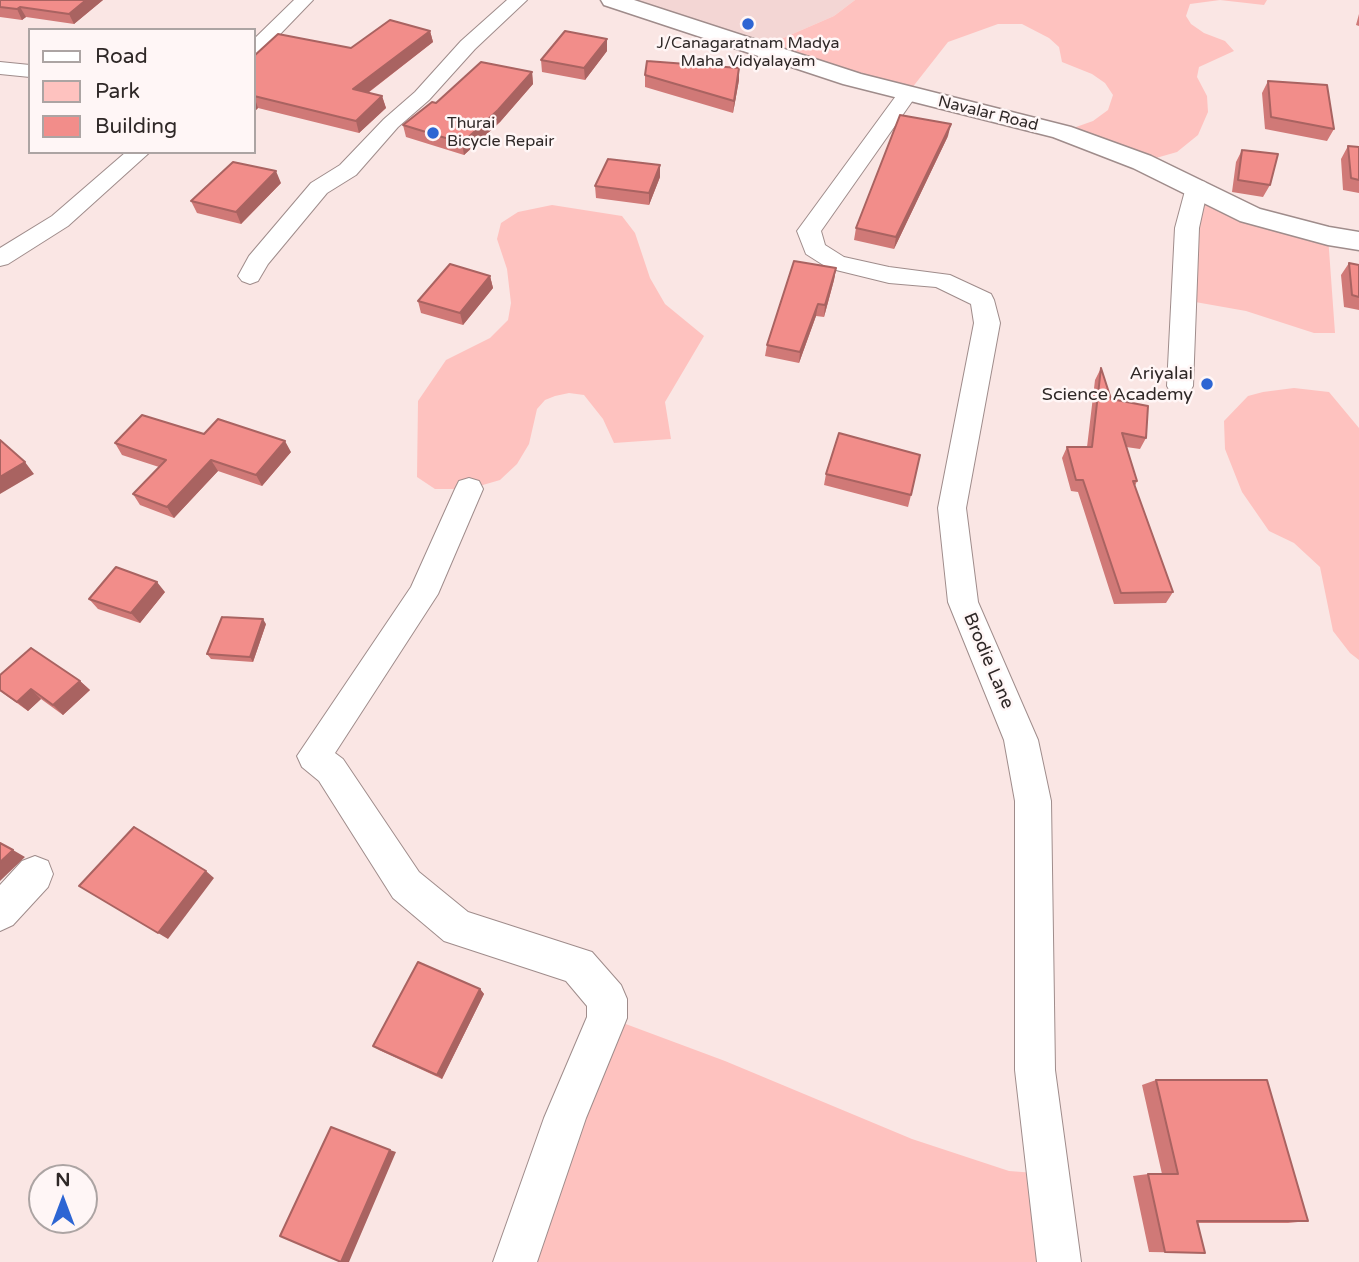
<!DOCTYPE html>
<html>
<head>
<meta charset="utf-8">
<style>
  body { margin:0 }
  #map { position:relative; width:1359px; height:1262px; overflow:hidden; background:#fae6e4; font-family:"Varela Round",sans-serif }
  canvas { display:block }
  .legend { position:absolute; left:28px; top:28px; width:228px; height:126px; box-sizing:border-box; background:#fff6f6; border:2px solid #aca4a3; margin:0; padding:9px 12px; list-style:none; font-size:21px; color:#2f2827 }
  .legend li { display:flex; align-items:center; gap:14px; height:35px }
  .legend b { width:35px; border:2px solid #aca4a3 }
  .north { position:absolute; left:28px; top:1164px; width:70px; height:70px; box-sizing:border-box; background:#fff6f6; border:2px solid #aca4a3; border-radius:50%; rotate:0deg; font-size:19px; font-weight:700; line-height:28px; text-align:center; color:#2f2827 }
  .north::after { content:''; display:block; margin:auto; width:24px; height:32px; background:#2d65d3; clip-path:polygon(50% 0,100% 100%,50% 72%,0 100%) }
</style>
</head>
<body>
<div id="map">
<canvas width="1359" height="1262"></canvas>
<ul class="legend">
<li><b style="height:9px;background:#fff"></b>Road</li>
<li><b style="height:19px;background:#fec2bf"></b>Park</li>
<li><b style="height:19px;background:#f28d8a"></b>Building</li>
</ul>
<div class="north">N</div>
</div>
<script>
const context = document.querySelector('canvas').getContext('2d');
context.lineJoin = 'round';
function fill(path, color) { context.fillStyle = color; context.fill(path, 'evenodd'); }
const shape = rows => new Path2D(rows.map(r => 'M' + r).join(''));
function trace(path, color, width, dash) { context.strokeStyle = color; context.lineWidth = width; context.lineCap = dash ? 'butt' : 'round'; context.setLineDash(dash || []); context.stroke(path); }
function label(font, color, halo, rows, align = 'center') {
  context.font = font + ' "Varela Round",sans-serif'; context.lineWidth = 5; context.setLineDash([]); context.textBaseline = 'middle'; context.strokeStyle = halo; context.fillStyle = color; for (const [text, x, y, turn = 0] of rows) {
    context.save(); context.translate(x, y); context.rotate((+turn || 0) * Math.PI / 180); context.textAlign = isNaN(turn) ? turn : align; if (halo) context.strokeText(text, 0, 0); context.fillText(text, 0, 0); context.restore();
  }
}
fill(shape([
  [612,0,855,0,834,16,758,49]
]), '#f3d6d4');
fill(shape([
  [855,0,1267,0,1264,5,1220,0,1190,4,1186,16,1191,24,1204,33,1225,41,1234,51,1199,67,1197,77,1207,96,1208,112,1198,135,1177,152,1142,162,1062,132,1093,121,1108,110,1113,95,1105,83,1092,74,1062,62,1059,47,1049,38,1022,24,998,24,948,42,908,93,758,49,834,16],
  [1197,187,1328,236,1335,333,1314,333,1246,311,1184,300],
  [552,205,622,216,635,233,650,278,665,304,704,336,665,402,671,439,614,443,603,419,584,395,569,393,555,396,545,400,537,409,529,444,517,464,500,480,469,489,435,489,417,477,418,401,446,360,490,338,508,320,511,303,507,269,497,239,501,223,518,212],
  [1294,388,1329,392,1359,428,1359,660,1350,653,1333,631,1320,567,1294,543,1269,531,1242,492,1225,449,1224,421,1248,396,1263,392],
  [623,1023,725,1061,912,1139,1009,1171,1048,1174,1059,1262,515,1262]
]), '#fec2bf');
const minor = shape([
  [294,0,313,0,261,54,254,56,254,39,294,0],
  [507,0,527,0,475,49,429,100,398,127,356,175,327,193,268,264,258,281,250,284,242,281,238,276,249,256,311,183,340,165,384,119,415,92,461,41,507,0],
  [0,62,30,65,30,77,0,74,0,62],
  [908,87,915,89,918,93,821,231,825,245,844,257,889,267,950,275,991,294,994,300,1000,323,966,508,978,602,1038,740,1051,801,1055,1070,1081,1262,1037,1262,1015,1070,1015,801,1004,740,948,602,938,508,974,323,971,304,936,287,889,283,828,268,806,254,797,231,901,89,908,87],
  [126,152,150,152,68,226,8,264,0,266,0,248,52,216,126,152],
  [1197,180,1205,182,1208,187,1199,228,1193,386,1189,393,1180,395,1171,393,1167,386,1175,228,1186,187,1189,182,1197,180],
  [469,478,479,481,483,489,438,594,335,753,343,759,419,872,468,912,592,952,621,985,627,999,627,1018,586,1118,537,1262,493,1262,544,1118,587,1017,587,1006,566,981,444,941,393,898,319,781,302,767,297,756,411,587,455,489,459,481,469,478],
  [35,856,48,861,53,874,48,887,13,925,0,931,0,885,22,861,35,856]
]);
const tertiary = shape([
  [601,0,634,0,861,74,1071,127,1151,156,1260,209,1329,227,1359,232,1359,250,1328,245,1240,221,1133,168,1053,137,843,84,604,5,601,0]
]);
trace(minor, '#9f8c8b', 2);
trace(tertiary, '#9f8c8b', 3);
fill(minor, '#fff');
fill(tertiary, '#fff');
fill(shape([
  [0,0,103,0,74,24,26,17,22,20,0,17],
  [1359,14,1359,26,1356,25],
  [430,31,433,42,368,93,382,96,386,108,359,133,258,108,254,112,254,56,351,48],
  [607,51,585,80,542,72,541,60],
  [739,68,739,80,733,113,645,87,645,75],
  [532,72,533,84,500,122,464,155,406,137,403,125,436,103],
  [1268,81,1334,129,1327,141,1265,129,1262,93],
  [948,136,894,249,854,240,856,228],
  [1348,146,1359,147,1359,193,1343,190,1341,159],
  [1242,150,1270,185,1263,197,1232,192,1236,162],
  [660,165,660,177,649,205,596,198,595,186],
  [281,183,241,224,197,213,191,201],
  [1349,263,1359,265,1359,310,1344,307,1341,275],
  [836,268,834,280,824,317,816,316,799,363,765,356,767,345],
  [490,276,493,288,463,325,421,313,418,301],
  [1101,368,1111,399,1146,438,1140,449,1126,447,1137,481,1135,486,1173,592,1166,603,1114,604,1078,492,1071,491,1062,458,1067,447,1087,447,1095,380],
  [204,434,291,452,262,486,218,471,174,518,140,505,133,494,159,467,122,455,115,443],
  [826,474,911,495,908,507,824,485],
  [165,592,140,623,98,609,89,599],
  [266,624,253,662,211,659,207,654],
  [0,675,80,681,90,690,63,715,41,699,28,711,0,691],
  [480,989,484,994,442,1079,379,1050,373,1046],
  [1156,1080,1308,1221,1288,1223,1198,1223,1205,1253,1149,1252,1133,1176,1148,1174,1162,1174,1142,1085]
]), '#d07977');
fill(shape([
  [86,0,103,0,74,24,69,14],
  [20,7,26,17,22,20,17,9],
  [430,31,433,42,357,101,353,89],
  [607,39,607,51,585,80,584,68],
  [739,68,739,80,733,113,734,101],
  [532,72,533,84,500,122,464,155,462,143],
  [254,96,258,108,254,112],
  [382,96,386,108,359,133,356,121],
  [951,124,948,136,894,249,896,237],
  [660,165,660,177,649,205,649,193],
  [276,171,281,183,241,224,236,212],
  [836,268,834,280,824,317,825,305],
  [490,276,493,288,463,325,460,313],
  [818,304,816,316,799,363,800,352],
  [285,441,291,452,262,486,256,475],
  [211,460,218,471,174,518,167,507],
  [25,462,34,474,0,494,0,477],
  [157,582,165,592,140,623,131,613],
  [263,619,266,624,253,662,250,657],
  [80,681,90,690,63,715,53,705],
  [31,689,41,699,28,711,17,702],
  [13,850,25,857,0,881,0,862],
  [206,871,214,878,168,939,158,933],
  [480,989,484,994,442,1079,437,1075],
  [390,1150,396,1152,349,1262,341,1262]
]), '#a96361');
const building = shape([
  [0,0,86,0,69,14,20,7,17,9,0,7,0,0],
  [390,20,430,31,353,89,382,96,356,121,254,96,254,56,278,34,351,48,390,20],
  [565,31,607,39,584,68,541,60,565,31],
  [647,61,739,68,734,101,645,75,647,61],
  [481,62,532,72,498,110,462,143,403,125,432,102,436,103,481,62],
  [1268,81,1327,85,1334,129,1271,117,1268,81],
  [900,115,951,124,896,237,856,228,900,115],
  [1348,146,1359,147,1359,180,1351,178,1348,146],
  [1242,150,1278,154,1270,185,1238,180,1242,150],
  [608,159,660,165,649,193,595,186,608,159],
  [233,162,276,171,236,212,191,201,233,162],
  [794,261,836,268,825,305,818,304,800,352,767,345,794,261],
  [1349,263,1359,265,1359,297,1352,295,1349,263],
  [450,264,490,276,460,313,418,301,450,264],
  [1101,368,1111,399,1148,406,1146,438,1122,433,1137,481,1133,481,1173,592,1121,593,1083,480,1076,480,1067,447,1092,447,1101,368],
  [142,415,204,434,218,419,285,441,256,475,211,460,167,507,133,494,166,460,115,443,142,415],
  [839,433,920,455,911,495,826,474,839,433],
  [0,440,25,462,0,477,0,440],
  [116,567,157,582,131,613,89,599,116,567],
  [222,617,263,619,250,657,207,654,222,617],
  [31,648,80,681,53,705,31,689,17,702,0,690,0,675,31,648],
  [134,827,206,871,158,933,79,886,134,827],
  [0,843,13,850,0,862,0,843],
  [418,962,480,989,437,1075,373,1046,418,962],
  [1156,1080,1267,1080,1308,1221,1197,1221,1205,1253,1165,1252,1148,1174,1178,1174,1156,1080],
  [331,1127,390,1150,341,1262,280,1236,331,1127]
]);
fill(building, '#f28d8a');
trace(building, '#a96361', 2);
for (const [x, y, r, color] of [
  [748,24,7,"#2d65d3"],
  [433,133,7,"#2d65d3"],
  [1207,384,7,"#2d65d3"]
]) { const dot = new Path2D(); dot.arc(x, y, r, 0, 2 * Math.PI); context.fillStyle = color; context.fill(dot); trace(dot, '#fff6f6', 2.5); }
label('16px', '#2f2827', '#fff6f6', [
  ["J/Canagaratnam Madya",748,44],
  ["Maha Vidyalayam",748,62],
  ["Thurai",447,124,"left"],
  ["Bicycle Repair",447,142,"left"]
]);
label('16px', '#2f2827', '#fff6f6', [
  ["Navalar Road",988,114,14]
]);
label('18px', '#2f2827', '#fff6f6', [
  ["Ariyalai",1193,374],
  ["Science Academy",1193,395]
], 'right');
label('18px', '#2f2827', '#fff6f6', [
  ["Brodie Lane",988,661,67]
]);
</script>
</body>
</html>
